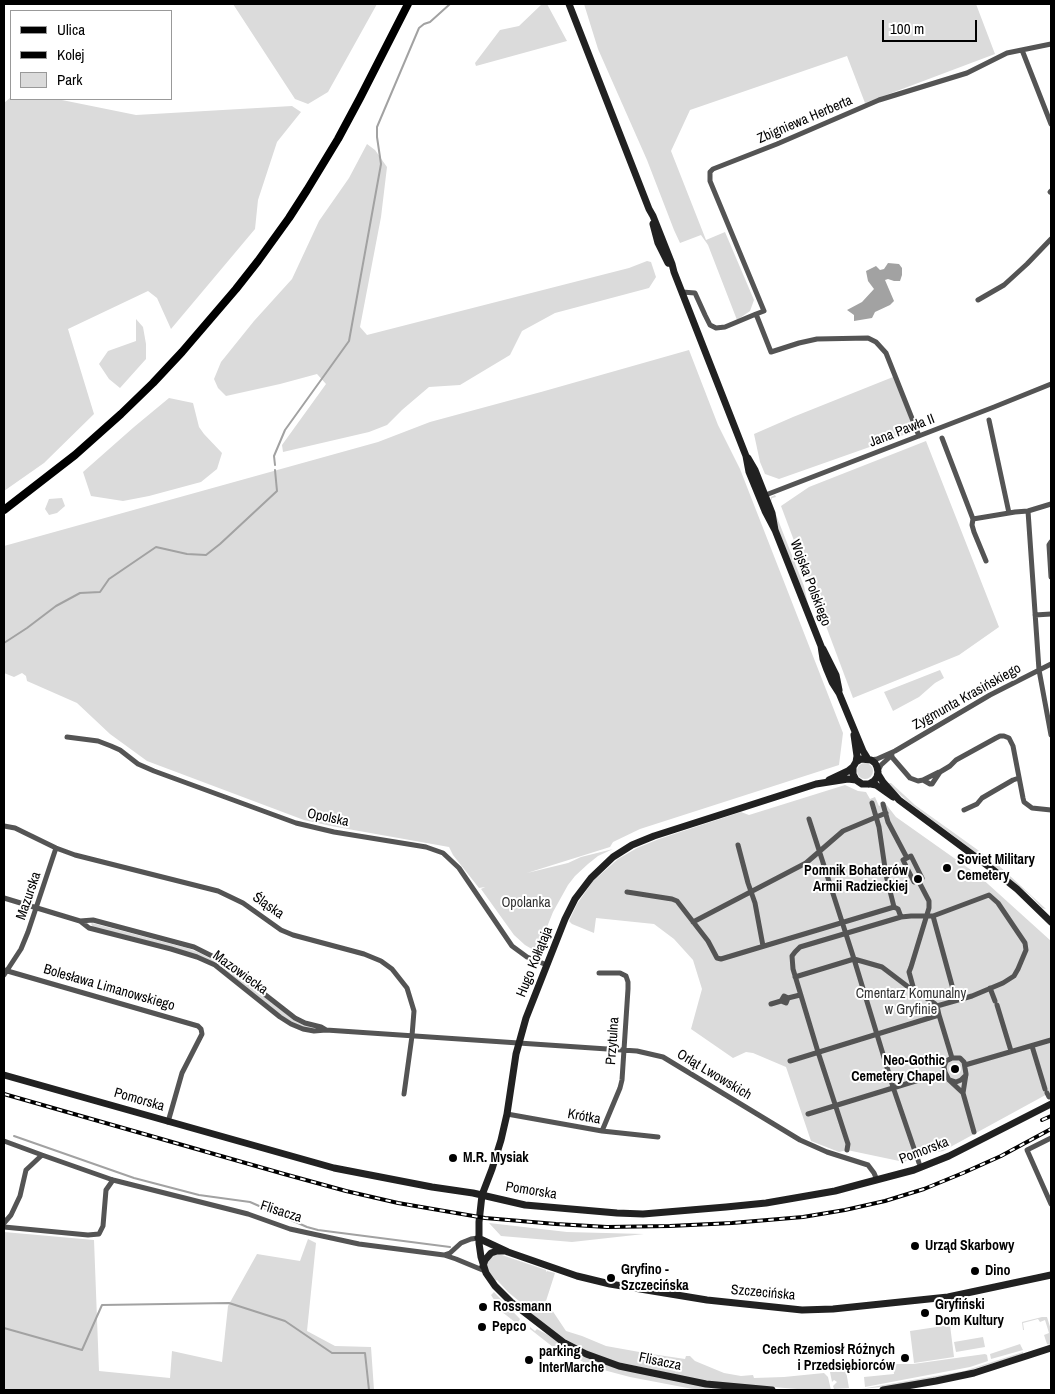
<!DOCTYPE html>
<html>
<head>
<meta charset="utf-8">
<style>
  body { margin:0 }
  #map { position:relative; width:1055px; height:1394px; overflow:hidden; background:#fff; font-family:"Archivo Narrow",sans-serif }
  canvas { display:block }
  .frame { position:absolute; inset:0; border:5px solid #000; pointer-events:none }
  .legend { position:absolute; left:10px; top:10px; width:162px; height:90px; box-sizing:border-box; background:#fff; border:1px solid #999; margin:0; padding:6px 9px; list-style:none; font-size:15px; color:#000 }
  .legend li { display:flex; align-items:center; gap:10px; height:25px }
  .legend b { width:25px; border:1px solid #999 }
  .scale { position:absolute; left:882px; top:20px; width:95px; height:22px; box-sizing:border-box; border:2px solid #000; border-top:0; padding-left:6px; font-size:15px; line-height:18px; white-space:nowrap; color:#000; -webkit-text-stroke:4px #fff; paint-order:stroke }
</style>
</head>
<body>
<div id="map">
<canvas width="1055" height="1394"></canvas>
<div class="frame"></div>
<ul class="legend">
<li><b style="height:6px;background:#000"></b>Ulica</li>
<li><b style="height:6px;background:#000"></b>Kolej</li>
<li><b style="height:14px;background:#dbdbdb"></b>Park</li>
</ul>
<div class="scale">100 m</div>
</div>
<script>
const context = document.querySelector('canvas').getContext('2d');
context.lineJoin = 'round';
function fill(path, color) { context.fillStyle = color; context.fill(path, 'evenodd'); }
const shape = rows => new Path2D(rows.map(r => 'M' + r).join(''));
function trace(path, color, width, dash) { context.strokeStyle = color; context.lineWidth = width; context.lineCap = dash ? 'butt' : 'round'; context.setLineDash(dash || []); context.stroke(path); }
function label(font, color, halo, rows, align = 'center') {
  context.font = font + ' "Archivo Narrow",sans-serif'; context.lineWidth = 4; context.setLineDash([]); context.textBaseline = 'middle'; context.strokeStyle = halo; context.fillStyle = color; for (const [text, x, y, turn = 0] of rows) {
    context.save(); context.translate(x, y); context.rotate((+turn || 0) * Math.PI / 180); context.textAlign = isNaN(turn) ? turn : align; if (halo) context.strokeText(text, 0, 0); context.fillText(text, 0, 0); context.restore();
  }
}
fill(shape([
  [233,4,377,4,328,92,308,104,295,99],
  [542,4,547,4,567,41,476,66,475,63,500,30,519,26],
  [584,4,976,4,995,54,865,103,847,56,690,110,671,151,706,240,725,232,754,300,750,311,737,320,708,245,701,235,680,243,674,230,647,160,598,49],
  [11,97,11,99,57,99,136,115,292,106,301,112,277,142,258,200,255,229,171,329,157,298,148,291,68,329,94,414,44,463,4,491,4,103],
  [367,144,375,150,387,167,381,217,360,327,367,335,629,268,647,261,651,262,656,277,649,288,555,313,522,331,510,355,460,385,429,387,402,410,387,425,369,432,283,452,282,445,326,384,317,374,280,384,226,396,218,388,214,379,221,362,254,321,292,279,319,221,349,178],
  [136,319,143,327,146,344,146,359,120,388,109,379,99,364,108,351,136,341],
  [689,350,718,425,740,469,843,733,839,765,640,829,613,842,610,847,527,873,568,863,581,857,613,849,598,856,588,864,575,876,568,885,553,912,537,952,525,945,514,935,481,889,485,887,479,888,453,855,449,847,331,826,304,820,147,761,110,734,77,703,27,681,26,676,22,673,14,677,4,673,4,546,378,442,430,422,541,392],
  [893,377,915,431,779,479,765,474,760,462,754,434,793,417],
  [169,398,193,403,199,427,204,434,222,453,217,469,201,482,149,496,123,501,91,496,83,472,134,427],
  [926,441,999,627,959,655,853,698,781,506,809,487],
  [775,495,776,497,772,498,771,502,804,586,808,604,778,529,770,502,771,497],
  [62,498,65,506,57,513,49,515,45,509,49,499],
  [940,670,944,678,935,683,919,697,893,711,884,692],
  '857 771a8 8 0 1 1 16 0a8 8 0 1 1-16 0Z',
  [887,783,891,783,915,805,996,863,1046,909,1042,908,1031,896,998,869,908,802],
  [845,785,858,791,866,792,870,799,875,797,879,806,885,803,896,817,978,875,1051,941,1051,1092,943,1151,916,1156,904,1162,847,1150,839,1152,811,1141,786,1067,753,1053,746,1052,733,1058,691,1029,702,989,693,960,674,939,654,924,596,918,594,933,572,924,569,921,577,904,593,881,618,859,637,848,659,839,741,812,749,815],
  [92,923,187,948,200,953,228,968,290,1017,316,1028,315,1030,302,1027,281,1016,217,965,93,927,91,924],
  [489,1223,567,1232,644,1234,572,1242,501,1236],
  [4,1232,94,1240,99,1371,170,1378,172,1351,222,1362,228,1306,257,1254,300,1261,308,1239,316,1243,307,1331,335,1346,371,1347,374,1390,4,1390],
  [496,1253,546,1270,546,1272,547,1271,555,1273,546,1301,566,1331,582,1336,606,1346,645,1353,685,1359,686,1356,690,1356,695,1361,724,1373,741,1376,753,1375,754,1378,784,1377,824,1373,828,1377,831,1390,819,1389,816,1390,810,1390,710,1382,613,1361,594,1355,565,1339,524,1308,525,1306,508,1292,497,1280,495,1281,489,1274,487,1267,487,1263,488,1260],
  [494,1292,520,1319,518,1323,526,1329,525,1330,497,1308,498,1306,491,1295],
  [1042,1317,1047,1317,1051,1330,1051,1345,1047,1344,1044,1335,1049,1333,1045,1320,1040,1322,1038,1319,1023,1323,1024,1330,1023,1330,1022,1322],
  [950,1325,954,1357,914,1363,910,1331],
  [530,1327,535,1331,537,1329,535,1328,548,1335,566,1348,568,1354,553,1347,530,1329],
  [983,1337,985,1347,956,1352,954,1342],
  [1020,1344,1023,1350,991,1359,990,1354],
  [1023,1352,1023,1354,964,1372,922,1381,892,1386,861,1389,964,1371],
  [985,1354,987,1355,988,1361,970,1367,865,1387,864,1377,894,1374,893,1364,913,1364],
  [578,1355,610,1366,633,1372,740,1390,698,1390,630,1377,596,1368,573,1357],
  [846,1371,849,1388,834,1389,833,1386,837,1382,834,1380,832,1382,830,1372]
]), '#dbdbdb');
fill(shape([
  [888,263,899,264,902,268,902,275,900,281,894,281,888,279,885,280,894,301,890,305,875,312,872,318,854,321,854,315,847,310,862,302,874,289,868,281,866,271,876,266,880,270,884,269]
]), '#a2a2a2');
trace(shape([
  [275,465,274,456,285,430,349,341,381,164,377,137,377,127,419,28,424,24,430,22,450,4],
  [4,643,27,628,56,606,80,593,100,592,109,579,156,547,187,554,206,555,220,544,277,491,275,470],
  [14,1136,134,1178,199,1195,250,1202,307,1227,318,1230,450,1247],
  [4,1328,82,1350,102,1305,229,1303,285,1321,332,1353,365,1353,369,1390]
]), '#a2a2a2', 2);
trace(shape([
  [1022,50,1051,124],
  [1050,192,1051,191],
  [682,292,695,293,705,315,710,325,716,328,725,327,756,314],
  [978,300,1004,285,1027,264,1051,239],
  [989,420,1009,513],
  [919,436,886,353,876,342,868,338,817,339,799,343,771,352,756,314,764,311,710,181,710,172,713,169,777,144,879,100,967,73,1007,53,1051,44],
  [942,438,973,519,1015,512,1028,511,1051,504],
  [763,496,994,407,1051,384],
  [1028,511,1039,670,1051,735],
  [973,519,972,525,974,532,986,561],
  [1051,542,1049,545,1051,577],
  [1035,615,1051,614],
  [67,737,98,741,111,746,120,750,138,764,154,771,296,823,334,832,426,847,443,853,459,868,512,946,527,957,547,965],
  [891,756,910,778,918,781,923,780,939,772],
  [871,760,877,759,895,751,990,695,1051,664],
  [878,771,881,765,892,755],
  [923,780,930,784,932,784,940,772,950,766,956,760,996,738,1000,736,1004,736,1009,738,1013,746,1023,798,1024,802,1032,808,1051,810],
  [872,803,879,827,886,875,894,907,898,909,901,917],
  [883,804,888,822,907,858,903,860,914,882,922,878,911,856,907,858],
  [964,810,977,804,982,798,994,791,1013,780,1019,778],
  [4,826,15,828,56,848,75,855,218,891,243,903,281,930,293,935,364,954,381,961,392,969,407,988,414,1011,412,1036,404,1094],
  [738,845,748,883,755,903,763,946],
  [627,892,672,899,677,901,708,941,717,958,721,959,894,907],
  [4,898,80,921,93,920,194,947,222,961,295,1018,305,1023,321,1027,326,1030],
  [933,916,956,1000],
  [80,921,89,928,171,949,197,957,215,965,280,1017,291,1024,303,1029,314,1031,326,1030,637,1051,663,1057,800,1140,827,1152,868,1165,874,1173,877,1180],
  [693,922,806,863,843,831,886,813],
  [854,959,893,1087,919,1163],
  [854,959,882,967,907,986,934,1003,937,1006,939,1015],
  [4,970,198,1026,201,1029,202,1034,182,1073,168,1122],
  [599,973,620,973,626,976,628,982,628,989,622,1080,620,1088,602,1131],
  [4,975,21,949,28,932,56,848],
  [795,977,854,959,809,819],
  [990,988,995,1001],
  [914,990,909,972,911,967,929,908,929,901,918,880],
  [788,998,786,1003,781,1001,784,996,788,998,800,995],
  [771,1004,781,1001],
  [997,1005,1011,1051],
  [1032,1046,1045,1089],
  [790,1061,939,1015,952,1058],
  [965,1065,1051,1040],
  [950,1080,956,1082,961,1080,966,1075],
  [963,1093,949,1080,945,1072,944,1067,946,1061,952,1058,960,1058,964,1062,966,1074,963,1093,974,1132],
  [1047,1093,1049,1097],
  [507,1114,602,1131,658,1137],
  [808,1114,945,1072],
  [1051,1138,1027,1150,1051,1204],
  [4,1141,42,1155],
  [847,1150,848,1144,818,1052,793,969,792,956,795,952,800,947,901,917,911,916,933,916,989,895,998,903,1025,943,1026,950,1018,969,1014,976,1003,983,972,996,937,1006],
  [4,1223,11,1215,20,1196,26,1170,42,1155,113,1180,248,1214,290,1229,359,1244,444,1255,456,1259,485,1271],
  [4,1227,88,1235,99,1234,103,1226,106,1190,113,1180],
  [444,1255,450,1253,461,1243,471,1239,478,1238]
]), '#545454', 5);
trace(shape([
  [569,4,649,209,653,216,672,264,674,272,746,456,749,472,765,511,775,530],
  [653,224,658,243,668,263],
  [748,458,755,470,772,513,775,530,821,646,823,659,827,670,832,682,839,693,863,751,868,759],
  [823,649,836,675,839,690],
  [854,735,857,756,856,762],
  [878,774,883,782,899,800,992,869,1017,889,1051,922],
  [829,780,848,771,853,767],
  [869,784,874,781,877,777,878,772,877,767,875,763,871,760,861,759,856,762,853,767,853,774,856,780,862,784,871,784,876,785,893,797],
  [4,1075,334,1168,432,1187,473,1193,525,1205,617,1213,643,1214,726,1207,766,1203,835,1191,861,1184,914,1170,949,1156,1051,1104],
  [478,1238,508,1252,577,1276,610,1284,707,1300,802,1310,833,1309,948,1297,1051,1275],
  [483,1266,485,1260,491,1253,497,1251,503,1251],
  [772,1390,706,1384,619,1366,586,1354,563,1342,511,1302,495,1286,486,1273,481,1257,479,1243,479,1222,482,1195,492,1169,501,1140,507,1114,516,1054,526,1018,565,919,575,899,591,878,613,857,632,845,654,836,816,784,848,779,856,780],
  [883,1390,936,1381,974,1373,1051,1348]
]), '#212121', 7);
trace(shape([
  [4,510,75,455,121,414,153,383,182,352,236,289,258,261,289,218,307,190,338,139,360,98,408,4]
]), '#000', 8);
const rail = shape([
  [4,1094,284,1174,346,1191,398,1203,485,1218,556,1224,607,1227,670,1226,732,1223,803,1217,845,1210,885,1201,924,1189,963,1173,1001,1156,1051,1129],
  [1042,1120,1051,1116]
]);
trace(rail, '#000', 4);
trace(rail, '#fff', 2, [5.5]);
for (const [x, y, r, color] of [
  [947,868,5,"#000"],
  [918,879,5,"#000"],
  [955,1069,5,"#000"],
  [453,1158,5,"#000"],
  [915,1246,5,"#000"],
  [975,1271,5,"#000"],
  [611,1278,5,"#000"],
  [483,1307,5,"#000"],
  [925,1313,5,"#000"],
  [482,1327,5,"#000"],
  [905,1358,5,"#000"],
  [529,1360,5,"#000"]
]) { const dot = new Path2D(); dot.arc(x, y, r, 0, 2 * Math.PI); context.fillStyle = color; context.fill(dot); trace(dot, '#fff', 2); }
label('14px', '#000', '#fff', [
  ["Zbigniewa Herberta",805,120,-23],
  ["Jana Pawła II",902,431,-21],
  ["Wojska Polskiego",810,583,69],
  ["Zygmunta Krasińskiego",967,697,-29],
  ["Opolska",328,818,12],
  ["Mazurska",29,896,-71],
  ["Śląska",268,906,35],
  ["Hugo Kołłątaja",535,962,-68],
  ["Mazowiecka",240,973,36],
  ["Bolesława Limanowskiego",109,988,16],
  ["Przytulna",613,1041,-86],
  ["Orląt Lwowskich",714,1075,31],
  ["Pomorska",139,1100,16],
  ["Krótka",584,1117,10],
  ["Pomorska",924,1151,-21],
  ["Pomorska",531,1191,9],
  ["Flisacza",281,1212,18],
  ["Szczecińska",763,1293,5],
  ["Flisacza",660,1362,12]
]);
label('bold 14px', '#000', '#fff', [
  ["Soviet Military",957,860],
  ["Cemetery",957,876],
  ["Pomnik Bohaterów",908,871,"right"],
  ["Armii Radzieckiej",908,887,"right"],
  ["Neo-Gothic",945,1061,"right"],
  ["Cemetery Chapel",945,1077,"right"],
  ["M.R. Mysiak",463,1158],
  ["Urząd Skarbowy",925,1246],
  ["Gryfino -",621,1270],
  ["Szczecińska",621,1286],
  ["Dino",985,1271],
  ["Gryfiński",935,1305],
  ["Dom Kultury",935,1321],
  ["Rossmann",493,1307],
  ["Pepco",492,1327],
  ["Cech Rzemiosł Różnych",895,1350,"right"],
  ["i Przedsiębiorców",895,1366,"right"],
  ["parking",539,1352],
  ["InterMarche",539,1368]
], 'left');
label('14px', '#323232', '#fff', [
  ["Opolanka",526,903],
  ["Cmentarz Komunalny",911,994],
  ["w Gryfinie",911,1010]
]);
</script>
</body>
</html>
